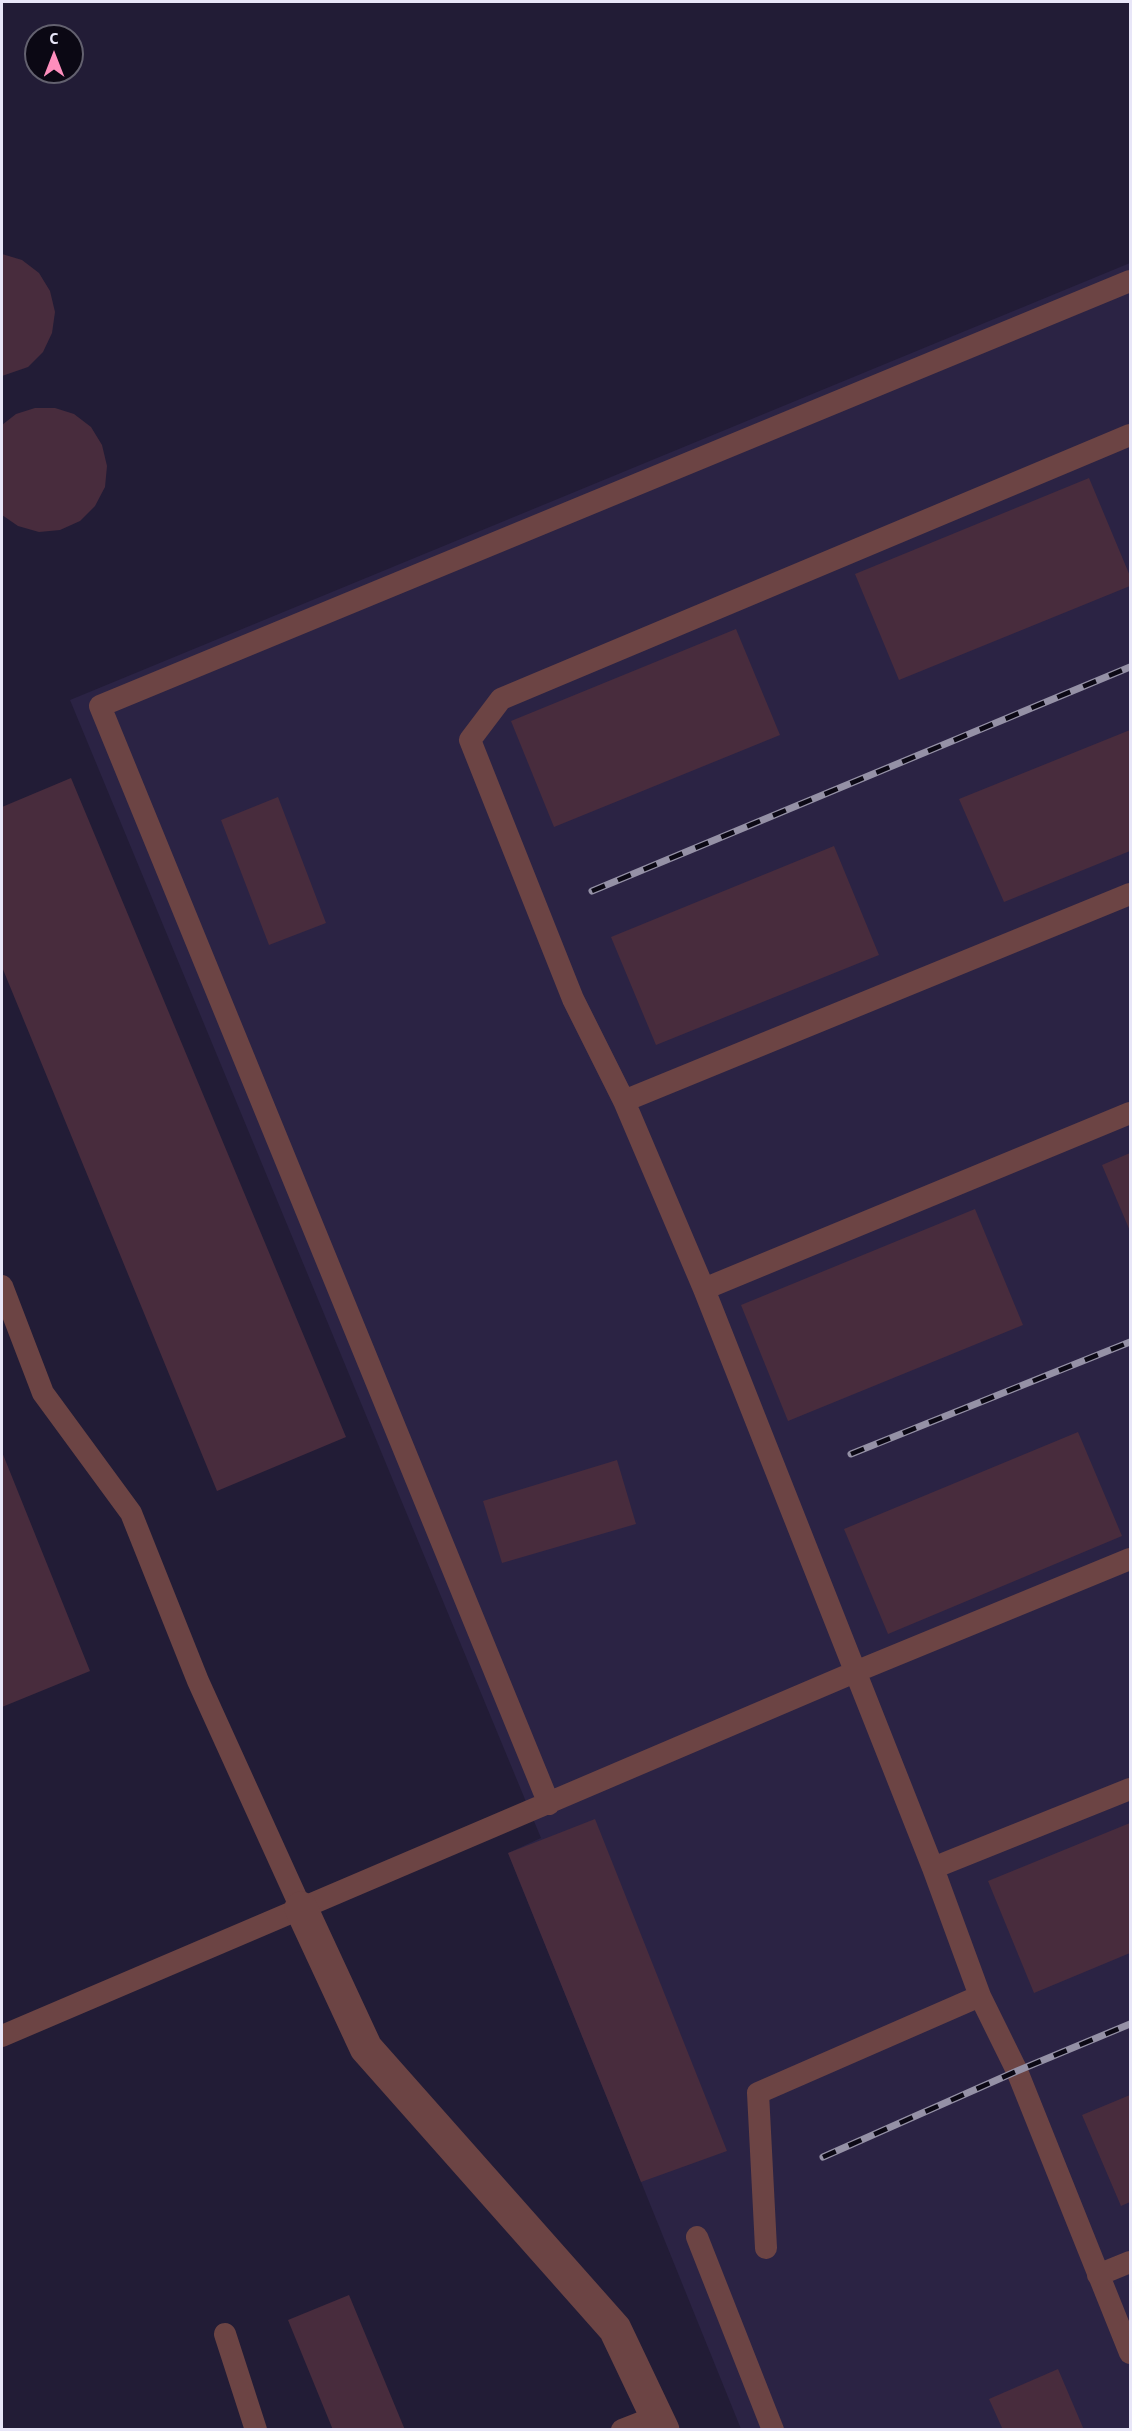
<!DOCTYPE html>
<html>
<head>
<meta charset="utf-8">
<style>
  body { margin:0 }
  #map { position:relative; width:1132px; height:2431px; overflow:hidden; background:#221c36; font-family:"PT Sans",sans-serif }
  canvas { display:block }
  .frame { position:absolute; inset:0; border:3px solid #e8e6f8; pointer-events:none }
  .north { position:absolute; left:24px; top:24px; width:60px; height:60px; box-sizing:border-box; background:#0b0814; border:2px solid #63616f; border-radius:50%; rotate:0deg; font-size:16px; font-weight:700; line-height:24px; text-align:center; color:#e8e6f8 }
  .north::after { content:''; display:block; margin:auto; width:21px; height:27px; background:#fe8ebd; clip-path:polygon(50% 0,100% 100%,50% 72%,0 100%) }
</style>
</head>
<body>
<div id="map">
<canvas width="1132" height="2431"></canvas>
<div class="frame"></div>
<div class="north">С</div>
</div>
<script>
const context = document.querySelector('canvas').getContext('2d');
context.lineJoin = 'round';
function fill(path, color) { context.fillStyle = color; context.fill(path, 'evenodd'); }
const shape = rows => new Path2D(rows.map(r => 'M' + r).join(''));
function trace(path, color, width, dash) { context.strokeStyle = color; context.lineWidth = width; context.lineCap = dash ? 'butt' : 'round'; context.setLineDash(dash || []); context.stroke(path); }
fill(shape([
  [1130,263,1130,2429,741,2429,508,1853,541,1838,70,700]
]), '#2b2344');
fill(shape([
  [2,254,22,260,39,273,50,291,55,312,52,333,43,352,28,367,2,376],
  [35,408,55,408,74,414,91,427,102,445,107,466,105,487,95,506,80,521,60,530,39,532,18,526,2,515,2,425,16,414],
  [1089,478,1130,576,1130,586,899,680,855,574],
  [736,629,780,735,554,827,511,721],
  [1130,730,1130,851,1004,902,959,799],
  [71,778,346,1437,217,1491,2,967,2,807],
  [278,797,326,923,269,945,221,820],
  [834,846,879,955,656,1045,611,937],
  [1130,1153,1130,1231,1102,1165],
  [975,1209,1023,1325,788,1421,741,1305],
  [1078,1432,1122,1536,888,1634,844,1529],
  [2,1452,90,1671,2,1707],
  [617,1460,636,1524,502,1563,483,1501],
  [595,1819,727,2151,641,2182,508,1853],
  [1130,1823,1130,1953,1034,1993,988,1881],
  [1130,2095,1130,2202,1121,2206,1082,2115],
  [349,2295,405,2430,333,2430,288,2320],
  [1058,2369,1084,2430,1003,2430,989,2399]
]), '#482c3d');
trace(shape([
  [1130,435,501,699,470,740,573,999,624,1101,704,1289,933,1868,980,1996,1017,2071,1130,2353],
  [624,1101,1130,894],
  [2,1286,43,1393,131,1513,198,1681,301,1908],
  [704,1289,1130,1113],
  [549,1804,100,706,1130,281],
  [933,1868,1130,1789],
  [2,2036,855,1672,1130,1559],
  [697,2237,773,2430],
  [766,2248,758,2093,980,1996],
  [1098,2275,1130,2262],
  [225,2334,256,2430],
  [622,2430,658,2416]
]), '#6c4444', 22);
trace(shape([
  [301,1908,366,2048,615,2329,663,2430]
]), '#6c4444', 33);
const rail = shape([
  [592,891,1130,667],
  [851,1454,1130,1342],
  [823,2157,1017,2071,1130,2024]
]);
trace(rail, '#9591a6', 7);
trace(rail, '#0b0814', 4.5, [14]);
</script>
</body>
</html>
